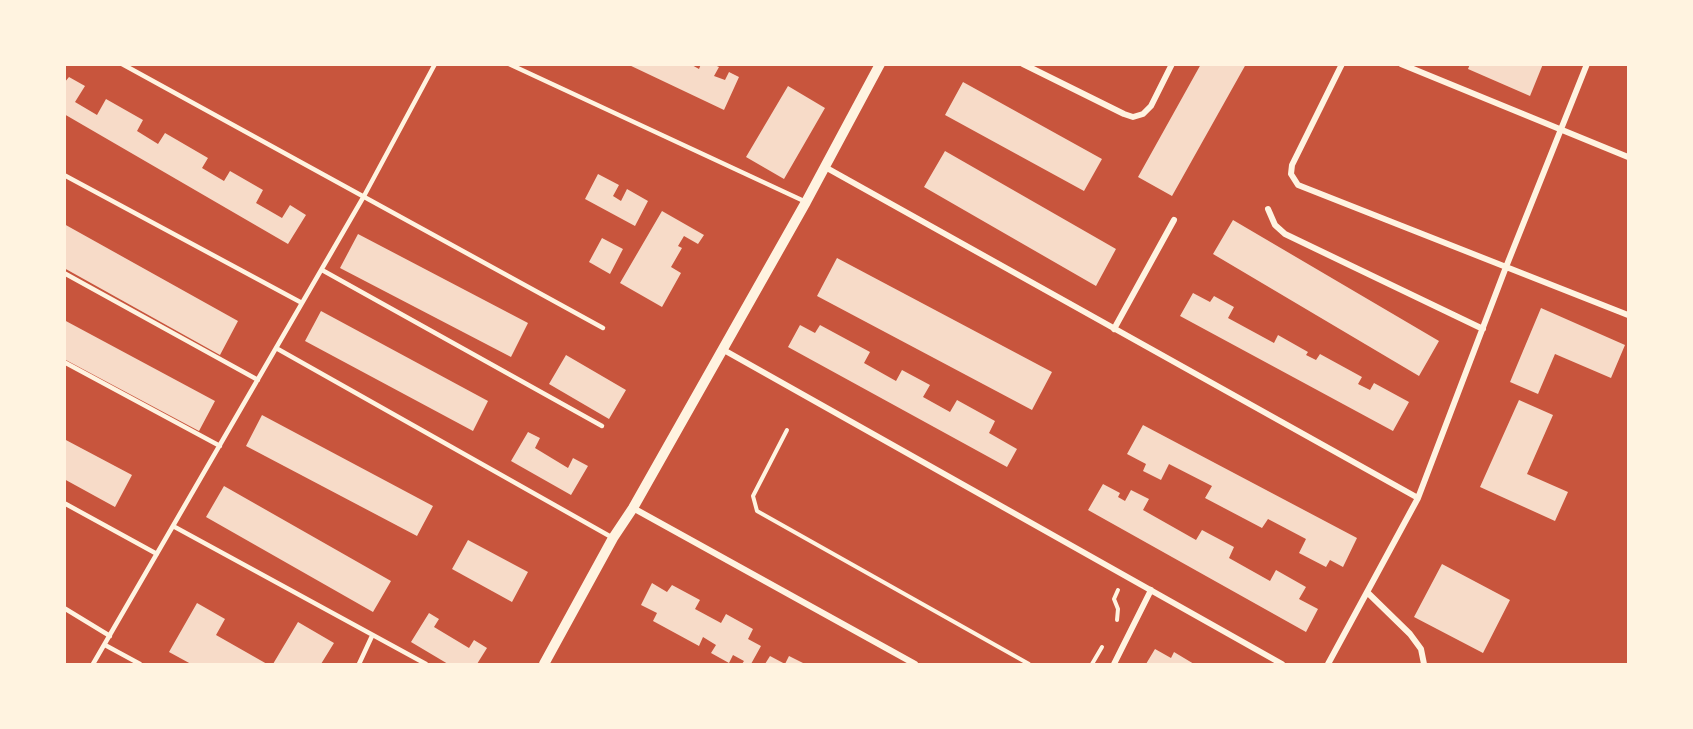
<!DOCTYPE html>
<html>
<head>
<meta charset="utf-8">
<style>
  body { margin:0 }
  #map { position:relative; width:1693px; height:729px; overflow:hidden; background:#c8553d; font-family:"PT Sans Narrow",sans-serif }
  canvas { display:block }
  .frame { position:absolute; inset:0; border:66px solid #fff3e0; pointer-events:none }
</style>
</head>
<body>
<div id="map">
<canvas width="1693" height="729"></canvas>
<div class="frame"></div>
</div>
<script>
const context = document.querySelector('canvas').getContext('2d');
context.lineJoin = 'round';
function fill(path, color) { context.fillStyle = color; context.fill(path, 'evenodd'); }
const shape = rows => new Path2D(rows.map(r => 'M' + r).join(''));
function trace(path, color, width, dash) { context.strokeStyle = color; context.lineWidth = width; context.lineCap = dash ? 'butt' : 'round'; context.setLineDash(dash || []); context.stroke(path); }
fill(shape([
  [627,64,690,64,699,69,701,64,712,64,719,67,714,76,725,80,729,72,739,77,724,110],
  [1201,64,1246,64,1172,196,1138,177],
  [1470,64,1543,64,1530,96,1468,69],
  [69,77,85,86,75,102,97,115,106,99,143,120,137,131,158,144,165,133,208,158,202,168,224,181,230,171,263,190,256,203,282,218,290,205,306,215,288,244,64,114,64,83],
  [963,82,1102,159,1084,191,945,115],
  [788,86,825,108,784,179,746,157],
  [945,151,1116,249,1096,286,924,187],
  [598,174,619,185,613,196,621,201,627,189,648,201,635,226,585,199],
  [662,211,704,235,698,244,684,236,678,246,682,248,671,267,681,273,662,307,620,283],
  [1233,220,1439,341,1419,376,1213,254],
  [64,224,238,321,220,355,64,268],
  [358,234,528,323,511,357,340,268],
  [602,238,623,249,610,274,589,262],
  [837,258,1052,372,1032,410,817,296],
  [1193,293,1210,302,1214,296,1234,307,1228,318,1274,343,1278,335,1308,352,1306,355,1316,360,1320,354,1362,377,1358,384,1370,390,1374,383,1409,402,1393,431,1180,316],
  [1541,308,1625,345,1611,378,1555,354,1538,394,1510,382],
  [321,311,488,401,473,431,305,341],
  [64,320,215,401,199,431,64,359],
  [800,325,815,333,820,325,870,352,864,363,896,381,902,370,930,385,923,397,950,412,957,400,995,421,989,433,1017,449,1007,467,788,347],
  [566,355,626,390,609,419,549,384],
  [1519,400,1553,415,1527,474,1568,492,1555,521,1480,487],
  [262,415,433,506,417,536,246,446],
  [1143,425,1357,538,1343,567,1330,560,1326,567,1299,553,1306,539,1268,519,1262,528,1205,498,1212,486,1169,464,1161,480,1143,471,1146,464,1127,454],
  [528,432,540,438,535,448,568,468,573,458,588,466,571,495,511,461],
  [64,439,132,475,115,507,64,479],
  [1103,484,1120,493,1118,497,1125,501,1131,490,1149,499,1143,510,1196,540,1202,530,1234,547,1229,558,1270,581,1276,570,1306,587,1299,599,1318,609,1306,632,1088,510],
  [224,486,391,581,373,612,206,517],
  [468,540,528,572,512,602,452,569],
  [1442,564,1510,600,1483,653,1414,617],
  [652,583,667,592,672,585,700,600,695,609,721,623,726,614,753,629,748,639,761,646,751,664,742,664,744,661,733,655,729,663,711,653,716,645,703,637,699,646,653,621,657,613,641,605],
  [197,603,225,619,216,635,267,664,191,664,169,652],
  [429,613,439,619,434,627,469,648,474,640,487,648,477,664,448,664,411,642],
  [298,622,334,643,321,664,273,664],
  [1155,649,1171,658,1174,652,1194,664,1146,664],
  [770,656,785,664,789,656,805,664,765,664]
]), '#f7dbc8');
trace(shape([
  [787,430,753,496,757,511,1029,664],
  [1117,620,1118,609,1114,599,1118,590],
  [1092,664,1102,647]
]), '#fff3e0', 4);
trace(shape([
  [122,64,603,328],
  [509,64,806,202],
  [64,175,302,303],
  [322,270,602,426],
  [64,273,258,380],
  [276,348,613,538],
  [64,362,220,446],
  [64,503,157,554],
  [173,526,426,664],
  [64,608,110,636],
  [105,645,140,664],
  [93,664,364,196,435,64],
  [359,664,372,636]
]), '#fff3e0', 4.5);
trace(shape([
  [1023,64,1124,114,1133,117,1143,114,1151,106,1172,64],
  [1342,64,1292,165,1291,174,1298,185,1628,315],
  [1401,64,1628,157],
  [825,167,1418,498],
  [1268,209,1275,225,1285,234,1483,329],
  [1114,329,1174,220],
  [722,349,1282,664],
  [633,508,915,664],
  [1367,592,1410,634,1421,649,1424,664],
  [1114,664,1151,590],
  [1328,664,1418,498,1506,267,1587,64]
]), '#fff3e0', 6);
trace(shape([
  [544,664,613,538,633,508,806,202,880,64]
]), '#fff3e0', 10);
</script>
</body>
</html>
